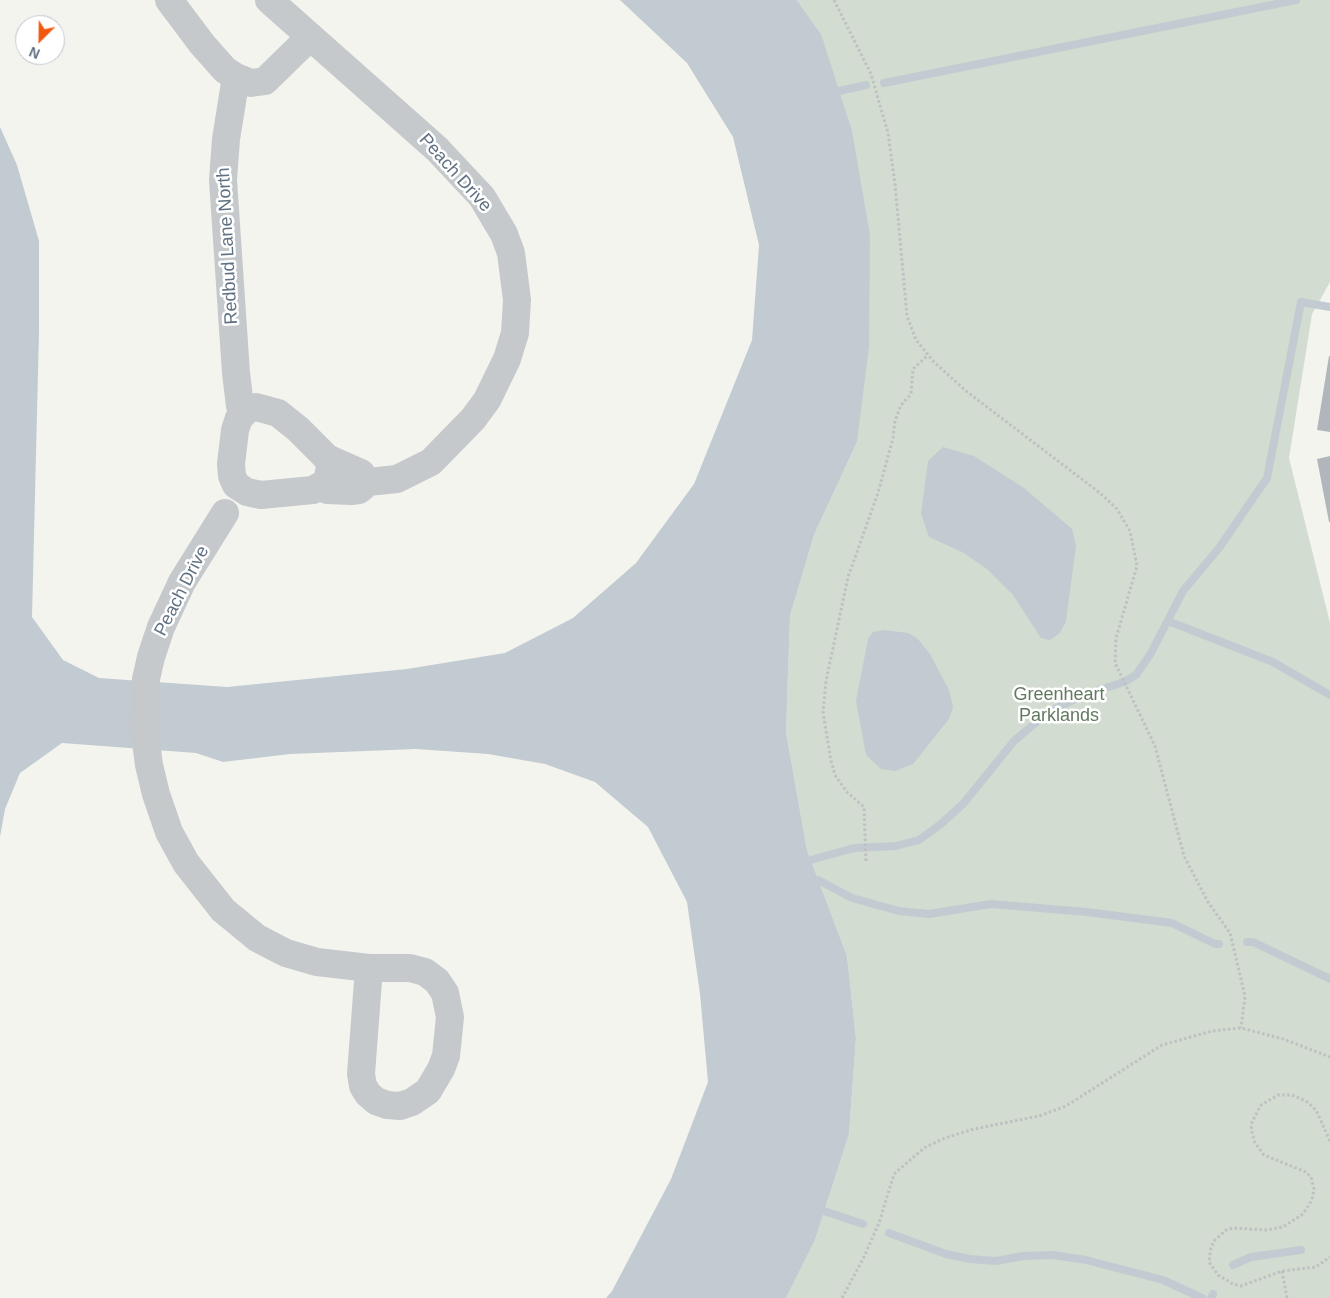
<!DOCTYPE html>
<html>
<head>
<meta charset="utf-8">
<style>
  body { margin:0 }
  #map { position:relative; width:1330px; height:1298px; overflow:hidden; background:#f4f4ef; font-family:Helvetica,sans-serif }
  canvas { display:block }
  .north { position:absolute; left:15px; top:15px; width:50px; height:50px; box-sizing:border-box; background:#fff; border:1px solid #bfc6cd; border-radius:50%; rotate:203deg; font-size:14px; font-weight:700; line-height:20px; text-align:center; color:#607183 }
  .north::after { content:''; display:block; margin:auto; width:18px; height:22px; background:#f35810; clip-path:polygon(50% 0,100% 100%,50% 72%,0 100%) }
</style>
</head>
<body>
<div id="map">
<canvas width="1330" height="1298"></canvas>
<div class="north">N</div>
</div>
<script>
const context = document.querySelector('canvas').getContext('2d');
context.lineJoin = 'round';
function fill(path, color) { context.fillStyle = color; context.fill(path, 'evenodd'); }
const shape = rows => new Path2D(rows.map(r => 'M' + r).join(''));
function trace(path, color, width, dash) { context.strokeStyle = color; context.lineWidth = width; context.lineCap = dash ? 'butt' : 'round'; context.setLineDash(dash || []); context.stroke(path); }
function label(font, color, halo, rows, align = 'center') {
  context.font = font + ' Helvetica,sans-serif'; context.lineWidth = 5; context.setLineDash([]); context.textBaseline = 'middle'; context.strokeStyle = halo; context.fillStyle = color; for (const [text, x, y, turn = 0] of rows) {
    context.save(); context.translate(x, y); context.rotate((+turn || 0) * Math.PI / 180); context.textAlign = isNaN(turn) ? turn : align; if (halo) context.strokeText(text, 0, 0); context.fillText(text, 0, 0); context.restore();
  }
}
fill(shape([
  [797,0,1330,0,1330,282,1312,314,1289,458,1330,623,1330,1298,786,1298,815,1240,849,1134,856,1038,847,956,807,850,786,732,790,616,814,535,857,442,821,34]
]), '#d3dcd0');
fill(shape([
  [620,0,797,0,821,34,852,131,870,235,869,347,857,442,814,535,790,616,786,732,807,850,847,956,856,1038,849,1134,815,1240,786,1298,606,1298,612,1291,671,1179,708,1082,700,994,687,902,648,827,595,782,545,764,488,754,416,749,290,754,223,762,196,753,62,743,20,773,5,809,0,837,0,127,17,165,39,241,39,332,32,617,63,660,99,678,227,687,407,669,505,653,573,618,636,563,694,484,752,340,759,245,733,137,687,63],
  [943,447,974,456,1024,488,1072,529,1076,546,1066,621,1060,633,1050,640,1041,638,1013,595,987,569,962,552,929,537,921,514,928,461],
  [884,630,908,633,917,638,930,654,949,690,953,707,949,719,913,764,895,771,881,769,866,755,856,701,868,639,873,632]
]), '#c2cbd1');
trace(shape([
  [884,83,1296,0],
  [839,91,866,85],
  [1168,621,1273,662,1330,695],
  [811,860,854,848,896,846,919,840,941,824,963,804,1014,741,1047,713,1081,696,1124,682,1136,675,1151,653,1183,591,1219,548,1267,478,1301,302,1330,307],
  [818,880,852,898,899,911,929,914,991,904,1087,912,1172,923,1215,944,1219,944],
  [1247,942,1253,942,1330,979],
  [824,1211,863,1224],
  [889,1233,946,1254,970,1259,996,1261,1023,1256,1053,1255,1086,1260,1163,1280,1202,1298],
  [1233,1265,1251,1257,1301,1250],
  [1211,1298,1213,1294]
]), '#c2cbd1', 8);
fill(shape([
  [1329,356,1330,356,1330,432,1317,430],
  [1330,456,1330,522,1329,522,1317,459]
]), '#b0b6bc');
trace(shape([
  [834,0,871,74,888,133,895,184,907,316,916,340,934,362,966,391,1100,493,1117,509,1130,531,1137,566,1116,638,1115,663,1155,746,1184,856,1208,902,1230,933,1245,996,1241,1028],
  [866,861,864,807,847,792,835,775,831,761,823,712,826,681,848,577,878,493,893,438,895,421,901,405,911,394,913,369,928,355],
  [1330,1141,1316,1110,1306,1101,1292,1095,1278,1095,1261,1105,1252,1122,1251,1129,1255,1143,1264,1155,1306,1172,1311,1177,1314,1189,1312,1200,1303,1214,1283,1227,1266,1230,1233,1228,1226,1230,1215,1240,1211,1247,1209,1262,1218,1275,1233,1284,1241,1286,1282,1271,1316,1267,1330,1257],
  [1282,1271,1287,1298],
  [842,1298,863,1259,879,1223,894,1174,924,1148,945,1138,974,1129,1039,1116,1066,1106,1162,1045,1212,1031,1241,1028,1283,1039,1330,1057]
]), '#bec0c2', 3, [2.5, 2.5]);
trace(shape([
  [169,0,202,44,225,70,236,77,251,83,265,81,310,37],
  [269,0,437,149,482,197,504,234,511,253,517,300,515,333,507,359,487,400,473,419,431,462,397,479,368,482],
  [236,77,226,139,223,180,236,373,240,406,244,413],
  [256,407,278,413,298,429,327,458,330,466,327,482,313,490,261,495,247,492,236,485,232,476,231,464,235,430,239,418,248,409,256,407],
  [321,487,327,490,351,491,359,490,368,482,361,473,327,458],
  [225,513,182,582,161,627,151,657,146,679,144,727,149,765,156,794,169,832,186,863,223,910,257,938,286,953,317,962,369,968,410,968,425,972,437,981,445,993,450,1017,446,1056,441,1069,428,1091,412,1102,400,1106,387,1105,376,1101,368,1094,363,1086,361,1074,369,968]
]), '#c6c9cc', 28);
label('18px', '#607183', '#fff', [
  ["Peach Drive",455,173,48],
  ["Redbud Lane North",228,246,-93],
  ["Peach Drive",182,591,-63]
]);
label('18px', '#627a5f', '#fff', [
  ["Greenheart",1059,695],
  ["Parklands",1059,716]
]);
</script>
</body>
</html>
